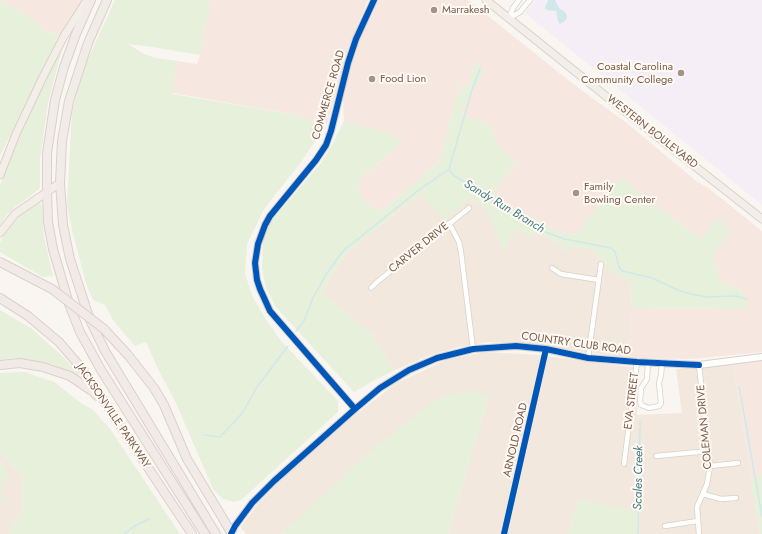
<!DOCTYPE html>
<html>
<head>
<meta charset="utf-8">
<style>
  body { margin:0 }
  canvas { display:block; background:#f9f5f0 }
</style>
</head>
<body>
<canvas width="762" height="534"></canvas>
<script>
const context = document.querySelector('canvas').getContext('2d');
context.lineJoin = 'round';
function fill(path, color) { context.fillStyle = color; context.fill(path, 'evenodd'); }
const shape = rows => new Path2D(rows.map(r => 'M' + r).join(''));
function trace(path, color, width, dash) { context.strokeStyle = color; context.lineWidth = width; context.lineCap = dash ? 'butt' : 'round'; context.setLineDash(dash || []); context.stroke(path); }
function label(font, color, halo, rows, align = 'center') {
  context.font = font + ' Jost,sans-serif'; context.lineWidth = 4; context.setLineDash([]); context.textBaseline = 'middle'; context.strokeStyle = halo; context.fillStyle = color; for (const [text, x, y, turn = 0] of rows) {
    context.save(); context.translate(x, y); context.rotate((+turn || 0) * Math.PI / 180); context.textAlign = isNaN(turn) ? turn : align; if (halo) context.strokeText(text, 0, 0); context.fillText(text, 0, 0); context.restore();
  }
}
fill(shape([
  [419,195,470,198,480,204,491,216,504,253,509,237,518,228,538,231,549,237,566,251,580,246,594,252,603,260,610,270,620,277,632,282,629,358,584,352,541,345,488,342,459,347,430,355,393,371,374,336,322,293,329,279,350,250],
  [485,352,538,355,639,368,637,415,682,413,676,369,733,364,760,534,638,534,637,511,578,501,568,534,448,534,489,395,282,533,284,534,246,534,241,527,257,505,283,478,350,419,395,384,446,360],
  [0,451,23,478,22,514,12,525,9,534,0,534]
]), '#f2e8de');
fill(shape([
  [0,0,87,0,64,36,44,30,36,21],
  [210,0,368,0,348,49,327,124,309,121,303,116,172,93,177,61,197,64,200,55],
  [378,0,467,0,473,4,572,83,628,124,696,181,707,187,762,231,762,352,691,359,629,358,631,308,747,309,741,289,721,283,713,257,700,239,648,199,575,235,558,231,504,202,493,192,516,163,497,143,490,125,467,117,461,112,473,91,476,62,468,87,460,86,439,162,381,211,370,206,363,200,358,188,361,177,387,156,344,121,343,100,345,86,356,49,365,27,373,14],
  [762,360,762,475,751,478,733,364]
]), '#f6e8e1');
fill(shape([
  [535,0,762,0,762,205,525,13]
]), '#f6eef6');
fill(shape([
  [0,0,36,21,44,30,59,35,0,156],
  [115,0,210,0,200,55,146,46,128,44,144,54,156,58,177,61,172,94,303,116,309,121,322,123,319,135,301,162,264,209,247,244,245,273,252,296,269,324,282,342,338,401,338,412,241,500,234,502,223,499,213,489,176,403,159,371,146,342,135,346,113,320,105,305,93,300,86,283,72,230,67,204,72,112,82,72],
  [62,49,48,103,40,159,40,188,33,194,15,207,6,216,0,225,0,185,28,117],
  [476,61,484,70,461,112,467,117,490,125,497,143,516,163,493,192,504,202,558,231,575,235,621,178,700,239,718,217,730,230,713,257,721,283,741,289,748,309,631,308,632,282,620,277,610,270,603,260,594,252,580,247,566,251,549,237,538,231,528,238,518,228,509,237,504,254,491,216,480,204,470,198,446,220,419,195,350,250,329,279,322,292,374,336,393,371,373,381,354,392,275,306,266,287,262,269,263,241,268,225,321,163,332,145,344,121,389,133,401,140,401,144,361,177,358,188,363,200,370,206,381,211,439,162,460,86,468,87],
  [40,202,42,207,44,237,53,276,43,277,0,252,0,243,4,234,21,215],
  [0,310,32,329,62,356,87,381,52,364,15,358,0,360],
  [25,372,54,382,81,403,93,410,110,429,180,534,9,534,12,525,22,514,23,478,0,451,0,373],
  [471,391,489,395,448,534,284,534,282,533,376,446,433,402,451,394],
  [0,460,7,471,10,478,1,486,3,498,0,508],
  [762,475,762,534,760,534,751,478],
  [585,500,637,511,638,534,568,534,578,501]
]), '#e7f0db');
fill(shape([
  [548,0,555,0,559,8,565,12,567,16,566,20,560,24,558,21,556,11,547,10,545,8]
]), '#d0e8ea');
trace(shape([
  [449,169,453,175,471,186,480,194,543,231,564,239,611,248,615,252,619,267,622,271,652,278,678,290,691,294,707,297,736,296,747,299],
  [449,169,472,90,480,69],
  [296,331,304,321,313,298,327,273,343,251,419,190,449,169],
  [739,386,762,516],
  [204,435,220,437,234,422,243,412,257,387,288,346],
  [124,534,133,527,149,519],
  [638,534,640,422]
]), '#d0e8ea', 1.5);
const minor = shape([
  [509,18,520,12,530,0],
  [509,18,513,8,519,0],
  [449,223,459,242,461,252,473,349],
  [552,268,561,274,599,280],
  [371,288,377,282,469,208],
  [588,358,601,264],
  [648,363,647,379,641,388,640,401,641,405,649,408,659,406,661,403,659,383,661,375,662,363],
  [656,456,709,451],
  [624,464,637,362],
  [710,466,738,463],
  [703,494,721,499,736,498],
  [665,526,698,521],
  [504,534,546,349],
  [699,534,697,507,707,484,710,466,699,365]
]);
const tertiary = shape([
  [355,409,270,311,260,289,257,280,255,263,258,244,265,225,270,216,316,160,326,145,331,131,348,63,356,39,374,0]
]);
const secondary = shape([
  [231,534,235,526,252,503,274,481,355,409,380,388,409,370,437,358,473,349,516,346,546,349,588,358,637,362,699,365,762,357]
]);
const primary = shape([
  [486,0,622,109,762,219],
  [0,175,16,134,43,77,64,36,87,0],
  [0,233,15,214,60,183]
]);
const trunk = shape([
  [60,183,62,141,69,101,88,43,107,0],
  [47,192,47,153,55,100,64,67,76,34,91,0]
]);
const motorway = shape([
  [60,183,63,225,70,259,90,320,105,351,216,534],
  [47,192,48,222,53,249,69,304,80,332,101,370,205,534],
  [0,262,52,289],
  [0,298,28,316,59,342,84,371,192,534],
  [104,329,128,355,154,388,164,405,187,459,222,517],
  [0,365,20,363,43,367,70,376,92,391,97,396]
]);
trace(minor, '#d7d1cb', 6);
trace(tertiary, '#d7d1cb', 8);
trace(secondary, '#d9d2cb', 8);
trace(primary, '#dad1cc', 9);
trace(trunk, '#dad1cc', 10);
trace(motorway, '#dad1cc', 10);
trace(minor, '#fefefd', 4.5);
trace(tertiary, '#fefefd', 5.5);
trace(secondary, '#fefefd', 6);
trace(primary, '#f3eee8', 7);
trace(trunk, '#f2ece8', 8);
trace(motorway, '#f2eae7', 8);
const motorwayBridge = shape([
  [52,289,104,329],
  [222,517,232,534]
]);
trace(motorwayBridge, '#dad1cc', 10, []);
trace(motorwayBridge, '#f2eae7', 8);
trace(shape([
  [355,409,270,311,260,289,257,280,255,263,258,244,265,225,270,216,316,160,326,145,331,131,348,63,356,39,374,0],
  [231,534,235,526,252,503,274,481,355,409,380,388,409,370,437,358,473,349,516,346,546,349,588,358,637,362,699,365],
  [504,534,546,349]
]), '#0057b8', 6);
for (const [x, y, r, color] of [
  [434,10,4,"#a69286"],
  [681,73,4,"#a69286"],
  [372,79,4,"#a69286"],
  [576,193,4,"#a69286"]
]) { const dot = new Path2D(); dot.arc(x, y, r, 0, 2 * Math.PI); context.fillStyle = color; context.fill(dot); trace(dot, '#fffaf3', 1.5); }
label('11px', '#7a5c4d', '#fffaf3', [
  ["Marrakesh",442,10],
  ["Coastal Carolina",673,67,"right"],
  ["Community College",673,80,"right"],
  ["Food Lion",380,79],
  ["Family",584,187],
  ["Bowling Center",584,200]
], 'left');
label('11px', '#7a5c4d', '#fffaf3', [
  ["COMMERCE ROAD",329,95,-74],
  ["WESTERN BOULEVARD",652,132,38],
  ["CARVER DRIVE",419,248,-39],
  ["COUNTRY CLUB ROAD",576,344,8],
  ["EVA STREET",632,401,-83],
  ["JACKSONVILLE PARKWAY",113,416,56],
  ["COLEMAN DRIVE",705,427,-95],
  ["ARNOLD ROAD",516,440,-77]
]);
label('italic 12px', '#437c86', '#fffaf3', [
  ["Sandy Run Branch",504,207,31],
  ["Scales Creek",639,478,-89]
]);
</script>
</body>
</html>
